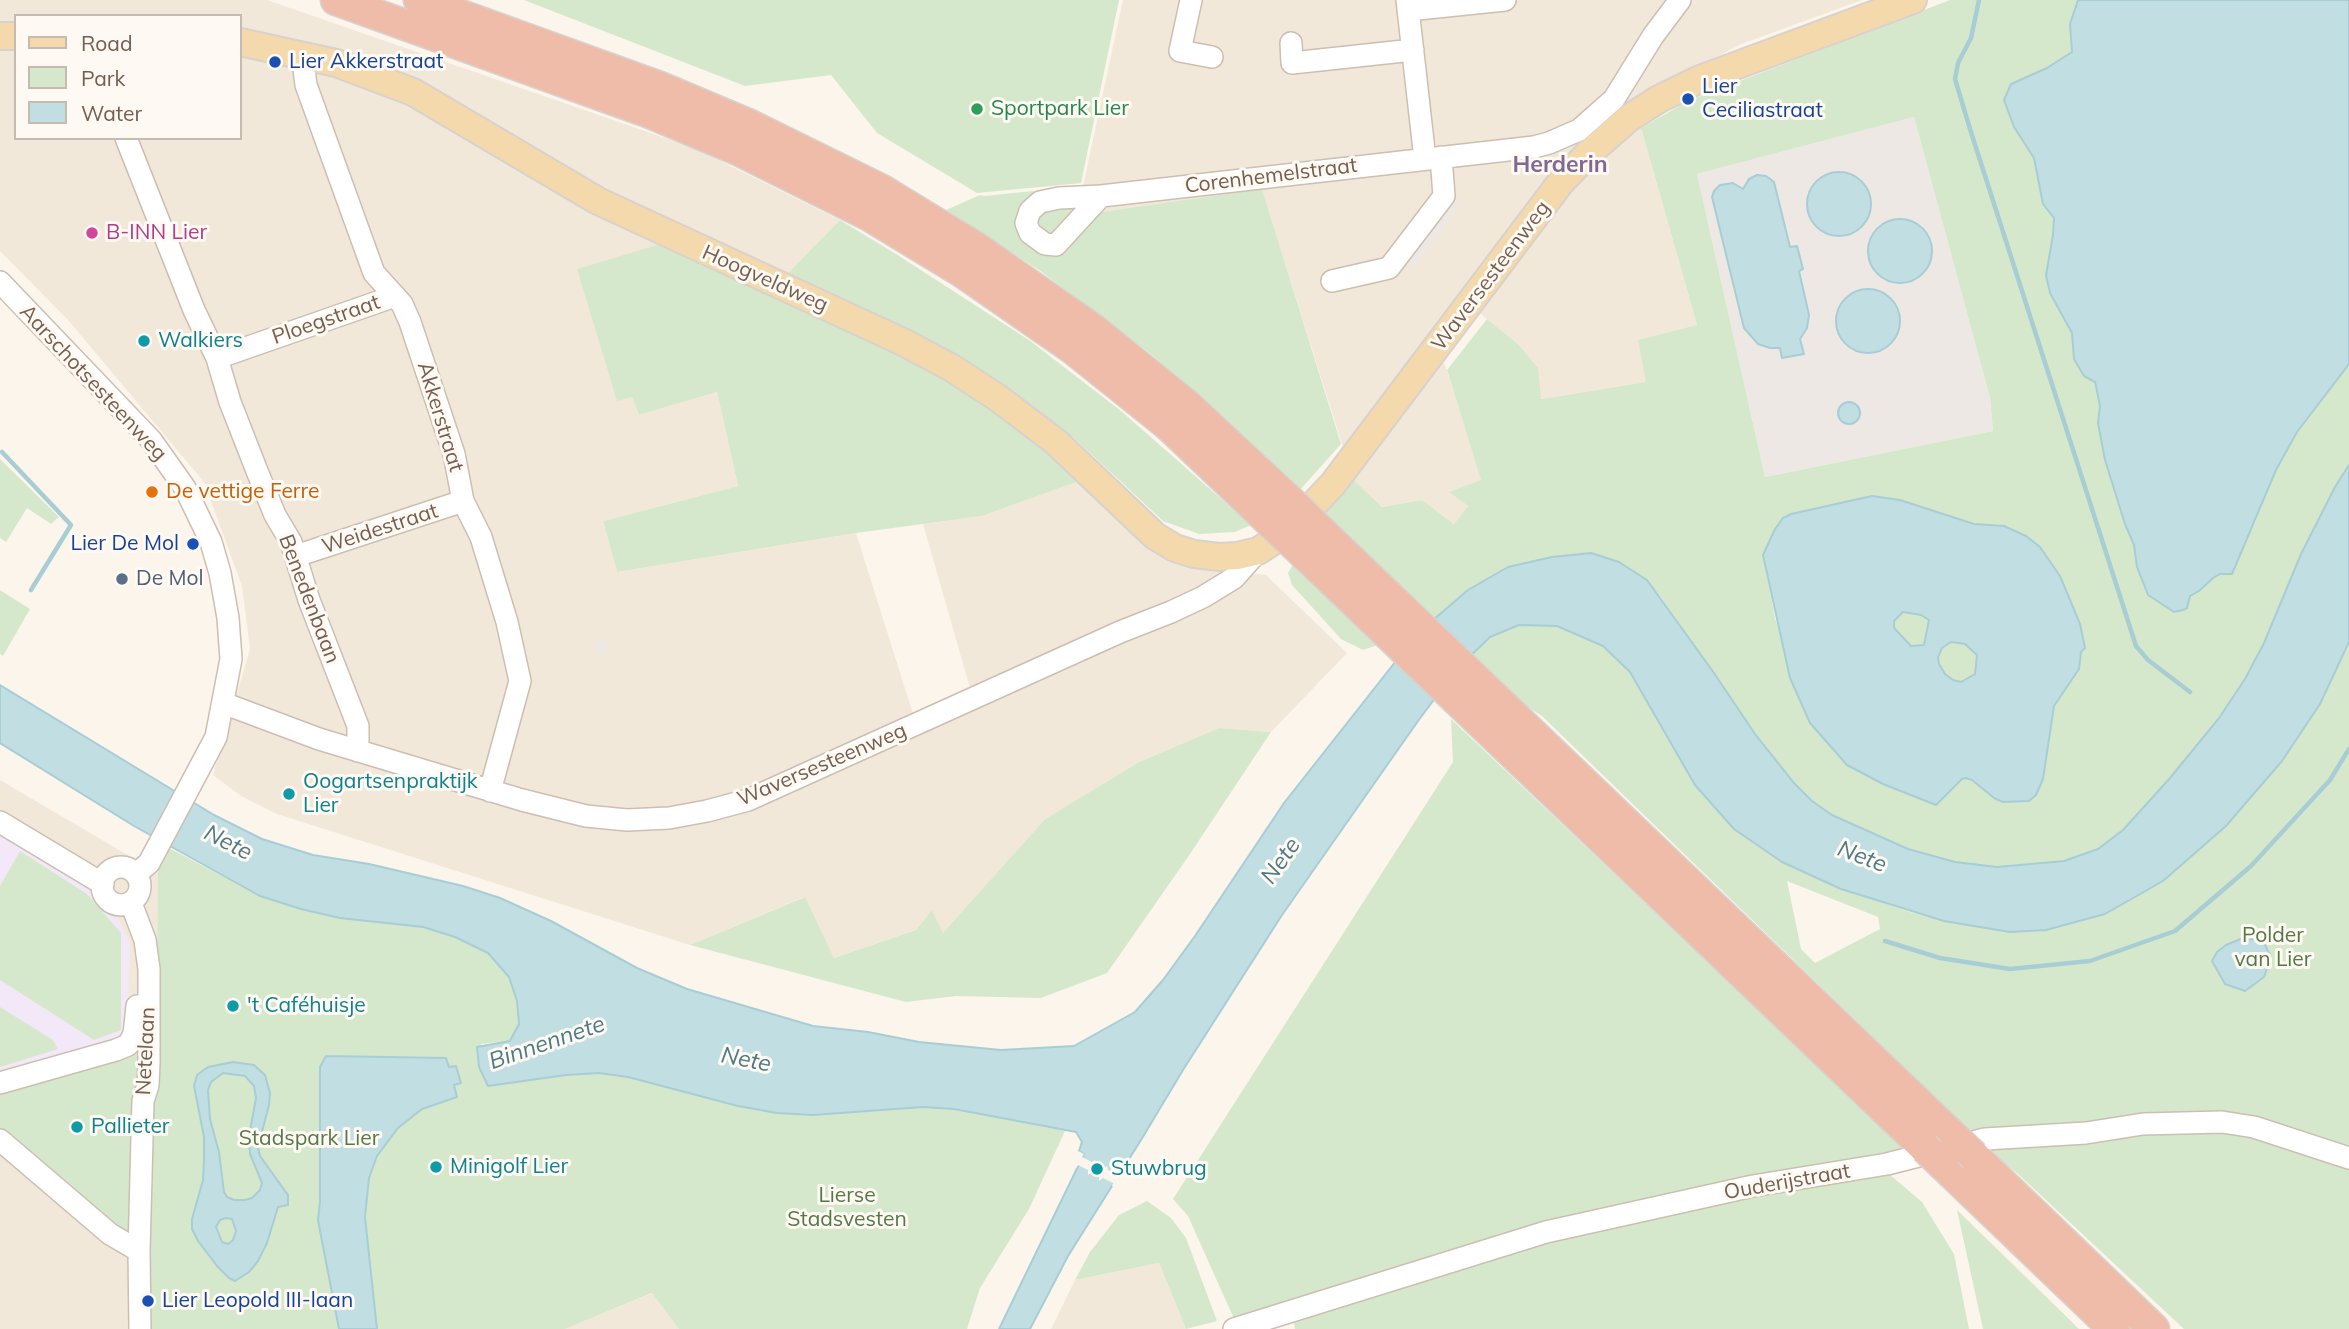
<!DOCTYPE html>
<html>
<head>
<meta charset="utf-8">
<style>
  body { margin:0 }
  #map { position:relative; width:2349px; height:1329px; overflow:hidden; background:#fbf5ec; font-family:Mulish,sans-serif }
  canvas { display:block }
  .legend { position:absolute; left:14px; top:14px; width:228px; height:126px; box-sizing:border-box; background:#fef9f2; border:2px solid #c7bbb1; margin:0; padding:9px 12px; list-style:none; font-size:21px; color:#745e50 }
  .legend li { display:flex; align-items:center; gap:14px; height:35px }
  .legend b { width:35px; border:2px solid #c7bbb1 }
</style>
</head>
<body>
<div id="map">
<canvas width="2349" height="1329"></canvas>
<ul class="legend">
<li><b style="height:9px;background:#f3d9ab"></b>Road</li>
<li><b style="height:19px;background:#d6e8cb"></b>Park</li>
<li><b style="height:19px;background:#c1dee3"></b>Water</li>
</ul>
</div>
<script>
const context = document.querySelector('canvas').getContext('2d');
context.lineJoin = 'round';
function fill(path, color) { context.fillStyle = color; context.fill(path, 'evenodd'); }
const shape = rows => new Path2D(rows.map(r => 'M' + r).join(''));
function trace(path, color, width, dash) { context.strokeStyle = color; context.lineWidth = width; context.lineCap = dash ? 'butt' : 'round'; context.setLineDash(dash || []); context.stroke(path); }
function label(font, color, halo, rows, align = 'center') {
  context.font = font + ' Mulish,sans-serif'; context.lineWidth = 6; context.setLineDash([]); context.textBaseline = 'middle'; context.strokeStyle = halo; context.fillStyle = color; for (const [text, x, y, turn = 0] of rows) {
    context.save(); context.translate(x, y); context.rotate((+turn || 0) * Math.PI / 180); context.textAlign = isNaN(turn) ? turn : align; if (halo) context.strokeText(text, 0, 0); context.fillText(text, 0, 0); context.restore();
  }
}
fill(shape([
  [0,0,267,0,694,148,840,220,788,273,677,222,664,243,632,397,639,415,717,392,738,486,603,521,617,572,856,533,913,714,970,688,923,524,982,516,1082,480,1183,565,1266,575,1347,653,1271,732,1219,728,1139,762,1045,819,943,934,932,911,916,930,834,958,804,897,690,945,277,814,241,796,213,775,250,649,242,586,204,482,68,320,0,251],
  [16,16,240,16,240,138,16,138],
  [1123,0,1862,0,1739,45,1621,109,1434,343,1445,365,1482,481,1450,492,1468,506,1454,524,1422,500,1382,507,1353,479,1262,190,1101,212,1083,186],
  [1641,128,1697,325,1646,382,1540,399,1518,344,1478,312,1577,181,1597,162],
  [0,780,165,877,134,1329,0,1329],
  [1159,1263,1186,1329,1051,1329,1075,1280],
  [653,1293,679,1329,565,1329]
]), '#f2e8da');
fill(shape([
  [1914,117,1990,398,1993,431,1765,477,1697,174],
  [1449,198,1460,206,1414,267,1403,259],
  [607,639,610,652,597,656,594,642]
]), '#ede8e4');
fill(shape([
  [0,832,84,885,117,916,130,943,127,1036,0,1079]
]), '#f2e8f8');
fill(shape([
  [524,0,1119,0,1081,183,977,193,877,133,831,75,745,86],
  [1950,0,2078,0,2070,24,2072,52,2047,68,2014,127,2034,158,2043,204,2054,218,2053,235,2046,275,2050,293,2072,333,2074,359,2084,376,2094,382,2100,406,2098,423,2105,460,2125,524,2134,545,2137,567,2148,595,2187,608,2190,596,2220,573,2226,575,2255,523,2276,470,2297,432,2349,364,2349,465,2335,487,2264,643,2245,679,2223,711,2170,778,2123,830,2098,849,2064,861,2030,865,1997,867,1955,862,1908,849,1832,815,1812,801,1794,783,1755,734,1662,599,1647,581,1631,569,1468,590,1433,620,1323,516,1353,479,1382,507,1422,500,1454,524,1468,506,1449,492,1481,480,1447,370,1487,319,1518,344,1538,368,1541,399,1646,382,1638,340,1697,325,1641,128,1688,101],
  [1914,117,1990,398,1993,431,1765,477,1697,174],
  [1872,496,1974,524,2004,526,2026,536,2040,547,2060,576,2080,624,2085,648,2081,652,2079,669,2054,706,2043,779,2036,794,2014,801,1994,798,1983,788,1966,778,1962,779,1955,788,1883,784,1847,765,1810,723,1775,618,1763,555,1856,500],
  [1083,186,1101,212,1262,189,1341,444,1299,491,1230,424,1152,355,1039,270,946,210,980,195,984,196],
  [840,220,896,254,1029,340,1121,411,1251,525,1235,532,1199,534,1163,521,1074,438,971,363,874,313,788,273],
  [664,243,922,363,987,405,1082,480,982,516,856,533,617,572,603,521,738,486,717,392,639,415,632,397,617,401,577,269],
  [0,459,59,517,51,524,27,508,6,542,0,538],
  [1295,561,1381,644,1363,650,1341,639,1292,585,1288,573],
  [0,590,30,609,3,656,0,654],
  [1903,612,1921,615,1930,620,1924,645,1911,646,1894,628,1894,621],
  [1519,625,1557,626,1603,646,1630,672,1663,730,1782,862,1841,889,1910,912,1944,921,2010,932,2046,930,2105,914,2163,881,2226,826,2282,761,2320,704,2349,642,2349,1329,2184,1329,2017,1173,1972,1137,1910,1073,1542,716,1510,696,1471,656,1490,637],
  [1787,881,1878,917,1880,929,1815,963,1801,949],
  [1951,642,1965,644,1977,655,1975,674,1961,682,1953,680,1945,674,1939,664,1938,657,1942,648],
  [1451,719,1909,1153,1679,1194,1235,1321,1188,1216,1173,1199,1453,762],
  [1219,728,1271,732,1188,857,1107,973,1041,998,956,996,906,1002,690,945,805,897,834,958,916,930,932,910,943,933,1045,819,1139,762],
  [169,848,260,896,301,909,340,918,423,927,455,937,488,953,509,977,517,1001,519,1024,510,1041,481,1044,491,1086,566,1075,599,1073,628,1077,738,1106,813,1115,923,1107,954,1109,1065,1131,1029,1209,980,1288,967,1329,679,1329,652,1293,565,1329,152,1329,150,1262,0,1138,0,1079,157,1026,158,868],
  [20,851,87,894,121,933,121,1030,94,1040,0,980,0,886],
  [0,1007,53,1040,58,1049,0,1067],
  [1889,1174,1922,1202,1954,1254,1969,1329,1295,1329,1293,1315,1654,1213],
  [1147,1201,1171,1218,1186,1238,1217,1321,1186,1329,1159,1263,1075,1280,1090,1252,1119,1215],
  [1957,1210,2072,1322,2079,1329,1983,1329]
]), '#d6e8cb');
const water = shape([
  [2078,0,2349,0,2349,364,2297,432,2276,470,2232,574,2220,574,2213,578,2199,591,2190,596,2187,608,2183,610,2174,612,2148,595,2137,567,2134,545,2125,524,2105,460,2098,423,2100,406,2095,382,2084,376,2074,359,2072,333,2050,293,2046,275,2053,235,2054,218,2043,204,2034,158,2014,127,2004,100,2011,84,2047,68,2072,52,2070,24,2078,0],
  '1807 204a32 32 0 1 1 64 0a32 32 0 1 1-64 0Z',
  [1757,175,1766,176,1774,182,1790,247,1797,246,1803,269,1799,271,1809,315,1807,328,1800,339,1804,354,1782,358,1780,348,1770,348,1758,344,1744,328,1712,197,1714,191,1720,185,1733,183,1743,189,1749,179,1757,175],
  '1868 251a32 32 0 1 1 64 0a32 32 0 1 1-64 0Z',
  '1836 321a32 32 0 1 1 64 0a32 32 0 1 1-64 0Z',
  '1838 413a11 11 0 1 1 22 0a11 11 0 1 1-22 0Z',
  [2349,465,2349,642,2320,704,2282,761,2226,826,2163,881,2105,914,2046,930,2010,932,1944,921,1841,889,1782,862,1734,829,1695,785,1630,672,1603,646,1557,626,1519,625,1490,637,1457,669,1418,721,1282,915,1183,1070,1141,1140,1068,1256,1030,1329,999,1329,1084,1154,1079,1151,1082,1142,1076,1132,954,1109,923,1107,813,1115,777,1113,738,1106,628,1077,599,1073,566,1075,488,1086,479,1067,477,1047,510,1041,519,1024,517,1001,509,977,488,953,455,937,423,927,340,918,301,909,260,896,134,826,0,743,0,685,214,815,262,839,313,855,369,864,463,886,500,898,551,921,637,968,687,989,813,1026,868,1032,919,1042,1001,1050,1074,1046,1135,1012,1163,980,1195,936,1284,803,1418,633,1468,590,1508,567,1552,557,1591,553,1619,562,1647,580,1714,673,1755,734,1794,783,1812,801,1832,815,1908,849,1955,862,1997,867,2064,861,2098,849,2123,830,2170,778,2219,718,2245,679,2264,643,2301,554,2335,487,2349,465],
  [1872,496,1900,500,1974,524,2004,526,2026,536,2040,547,2060,576,2080,624,2085,648,2081,652,2079,669,2054,706,2043,779,2036,795,2029,801,2003,802,1994,798,1972,780,1966,778,1962,779,1936,805,1883,784,1847,765,1810,723,1790,678,1763,555,1775,529,1783,518,1791,514,1872,496],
  [1903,612,1921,615,1929,620,1924,645,1911,646,1894,628,1894,621,1903,612],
  [1951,642,1965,644,1977,655,1975,674,1961,682,1953,680,1945,674,1939,664,1938,657,1942,648,1951,642],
  [2243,938,2263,941,2271,957,2264,977,2245,991,2225,984,2212,961,2217,952,2226,945,2243,938],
  [326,1056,446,1058,449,1067,456,1066,461,1083,454,1085,457,1097,422,1109,398,1128,377,1156,369,1178,365,1217,377,1329,339,1329,321,1236,318,1220,320,1202,320,1067,326,1056],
  [233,1062,254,1065,265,1075,270,1093,269,1105,258,1147,260,1156,288,1195,288,1205,278,1207,267,1243,258,1261,249,1272,235,1281,229,1278,217,1266,198,1241,192,1229,192,1219,203,1180,204,1159,204,1137,194,1086,197,1075,208,1067,233,1062],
  [223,1073,245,1076,254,1086,256,1098,249,1136,250,1154,262,1183,260,1190,252,1198,245,1200,234,1200,227,1197,224,1192,219,1152,210,1119,208,1090,211,1082,223,1073],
  [226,1218,232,1219,236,1231,233,1240,228,1244,222,1242,216,1227,220,1220,226,1218]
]);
fill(water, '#c1dee3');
trace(water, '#a8cdd4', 2);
fill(shape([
  [1076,1150,1084,1154,1082,1157,1092,1162,1095,1160,1096,1164,1103,1169,1107,1166,1108,1170,1117,1175,1119,1173,1123,1175,1115,1188,1112,1186,1113,1183,1103,1178,1099,1181,1099,1176,1092,1172,1088,1175,1088,1170,1078,1165,1076,1168,1073,1166,1080,1155]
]), '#fbf5ec');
trace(shape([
  [1979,0,1971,38,1958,63,1955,79,1970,129,2136,646,2148,660,2190,692],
  [2,452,71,525,31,590],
  [1885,941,1940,958,2010,969,2090,961,2175,931,2251,866,2330,780,2349,749]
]), '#a8cdd4', 4.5);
const minor = shape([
  [1191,0,1180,51,1212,57],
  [1407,0,1425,159],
  [1408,10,1505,0],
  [1291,43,1292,63,1413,50],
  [302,54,306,85,374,273,402,304,410,322,454,454,463,501,481,537,507,622,520,681,490,791],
  [126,138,194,310,217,358,230,402,257,471,275,515,291,542,309,600,358,726,358,751],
  [1101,196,1534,147,1549,143,1579,130,1614,99,1653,36,1680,0],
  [1101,196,1056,245,1045,244,1030,233,1026,223,1030,211,1040,202,1059,198,1101,196],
  [1332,281,1389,268,1444,196,1441,157],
  [0,282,151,440,185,488,211,542,220,573,228,618,231,659,216,737,149,863,136,874],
  [217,358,395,296],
  [296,556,463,501],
  [223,703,319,739,522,800,586,816,627,820,669,818,707,811,748,800,1120,632,1171,612,1203,597,1234,578,1258,551],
  [0,822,103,884],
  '102 886a19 19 0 1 1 38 0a19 19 0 1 1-38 0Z',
  [131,903,145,940,149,969,149,1063,148,1085,143,1101,139,1251,140,1329],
  [0,1083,116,1050,128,1045,134,1034,137,1006],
  [0,1140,110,1234,139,1251],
  [1234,1329,1546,1232,1753,1186,1887,1164,1985,1139,2086,1133,2143,1124,2222,1122,2254,1127,2349,1158]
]);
const major = shape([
  [0,36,16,36],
  [240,42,336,63,413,92,598,201,903,342,952,368,998,398,1056,442,1155,536,1175,548,1194,554,1219,557,1237,556,1258,551,1272,542,1294,525,1333,484,1561,182,1588,154,1629,118,1659,99,1700,79,1913,0]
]);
const highway = shape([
  [336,0,650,113,738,150,868,215,962,272,1073,349,1169,426,1270,522],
  [419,0,660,87,750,125,882,190,977,248,1093,329,1187,405,1290,501],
  [1323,533,1956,1139],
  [1304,554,1925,1148],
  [1974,1156,2154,1329],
  [1943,1165,2114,1329]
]);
trace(minor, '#cdbeb2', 24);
trace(major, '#d8d2ce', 30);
trace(highway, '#d8d2ce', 33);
trace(minor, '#fff', 21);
trace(major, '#f3d9ab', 26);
trace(highway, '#efbca9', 30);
const highwayBridge = shape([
  [1290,501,1323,533],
  [1270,522,1304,554],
  [1956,1139,1974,1156],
  [1925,1148,1943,1165]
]);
trace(highwayBridge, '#d8d2ce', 33, []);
trace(highwayBridge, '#efbca9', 30);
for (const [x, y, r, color] of [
  [275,62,7,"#1a4fb4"],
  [1688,99,7,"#1a4fb4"],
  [977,109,7,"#2e9e5b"],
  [92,233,7,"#d1479c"],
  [144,341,7,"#0f9aa8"],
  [152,492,7,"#e8710a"],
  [193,544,7,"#1a4fb4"],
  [122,579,7,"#5c6f8a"],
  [289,794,7,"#0f9aa8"],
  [233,1006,7,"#0f9aa8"],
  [77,1127,7,"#0f9aa8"],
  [436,1167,7,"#0f9aa8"],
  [1097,1169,7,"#0f9aa8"],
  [148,1301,7,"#1a4fb4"]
]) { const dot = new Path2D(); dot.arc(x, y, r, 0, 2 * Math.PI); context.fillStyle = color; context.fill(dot); trace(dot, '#fef9f2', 2.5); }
label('21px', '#164399', '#fef9f2', [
  ["Lier Akkerstraat",289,62],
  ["Lier",1702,87],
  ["Ceciliastraat",1702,111],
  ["Lier De Mol",179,544,"right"],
  ["Lier Leopold III-laan",162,1301]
], 'left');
label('21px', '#27864d', '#fef9f2', [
  ["Sportpark Lier",991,109]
], 'left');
label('21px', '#745e50', '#fef9f2', [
  ["Corenhemelstraat",1271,176,-7],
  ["Waversesteenweg",1491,276,-53],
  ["Hoogveldweg",765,279,24],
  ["Ploegstraat",326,320,-19],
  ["Aarschotsesteenweg",93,383,47],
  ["Akkerstraat",440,417,73],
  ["Weidestraat",380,529,-18],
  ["Benedenbaan",309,599,69],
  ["Waversesteenweg",822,765,-23],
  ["Netelaan",146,1051,-87],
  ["Ouderijstraat",1787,1182,-10]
]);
label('21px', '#b23c85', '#fef9f2', [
  ["B-INN Lier",106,233]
], 'left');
label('21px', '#0d838f', '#fef9f2', [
  ["Walkiers",158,341],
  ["Oogartsenpraktijk",303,782],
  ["Lier",303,806],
  ["'t Caféhuisje",247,1006],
  ["Pallieter",91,1127],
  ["Minigolf Lier",450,1167],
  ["Stuwbrug",1111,1169]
], 'left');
label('21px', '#c56008', '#fef9f2', [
  ["De vettige Ferre",166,492]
], 'left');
label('21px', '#4e5e75', '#fef9f2', [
  ["De Mol",136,579]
], 'left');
label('21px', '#567849', '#fef9f2', [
  ["Polder",2273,936],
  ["van Lier",2273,960],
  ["Stadspark Lier",309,1139],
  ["Lierse",847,1196],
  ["Stadsvesten",847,1220]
]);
label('bold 23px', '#83688f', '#fef9f2', [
  ["Herderin",1560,165]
]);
label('italic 23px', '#4c7a85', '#fef9f2', [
  ["Nete",228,843,27],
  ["Nete",1862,857,21],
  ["Nete",1281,861,-55],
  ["Binnennete",547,1043,-19],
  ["Nete",746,1060,11]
]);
</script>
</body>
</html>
